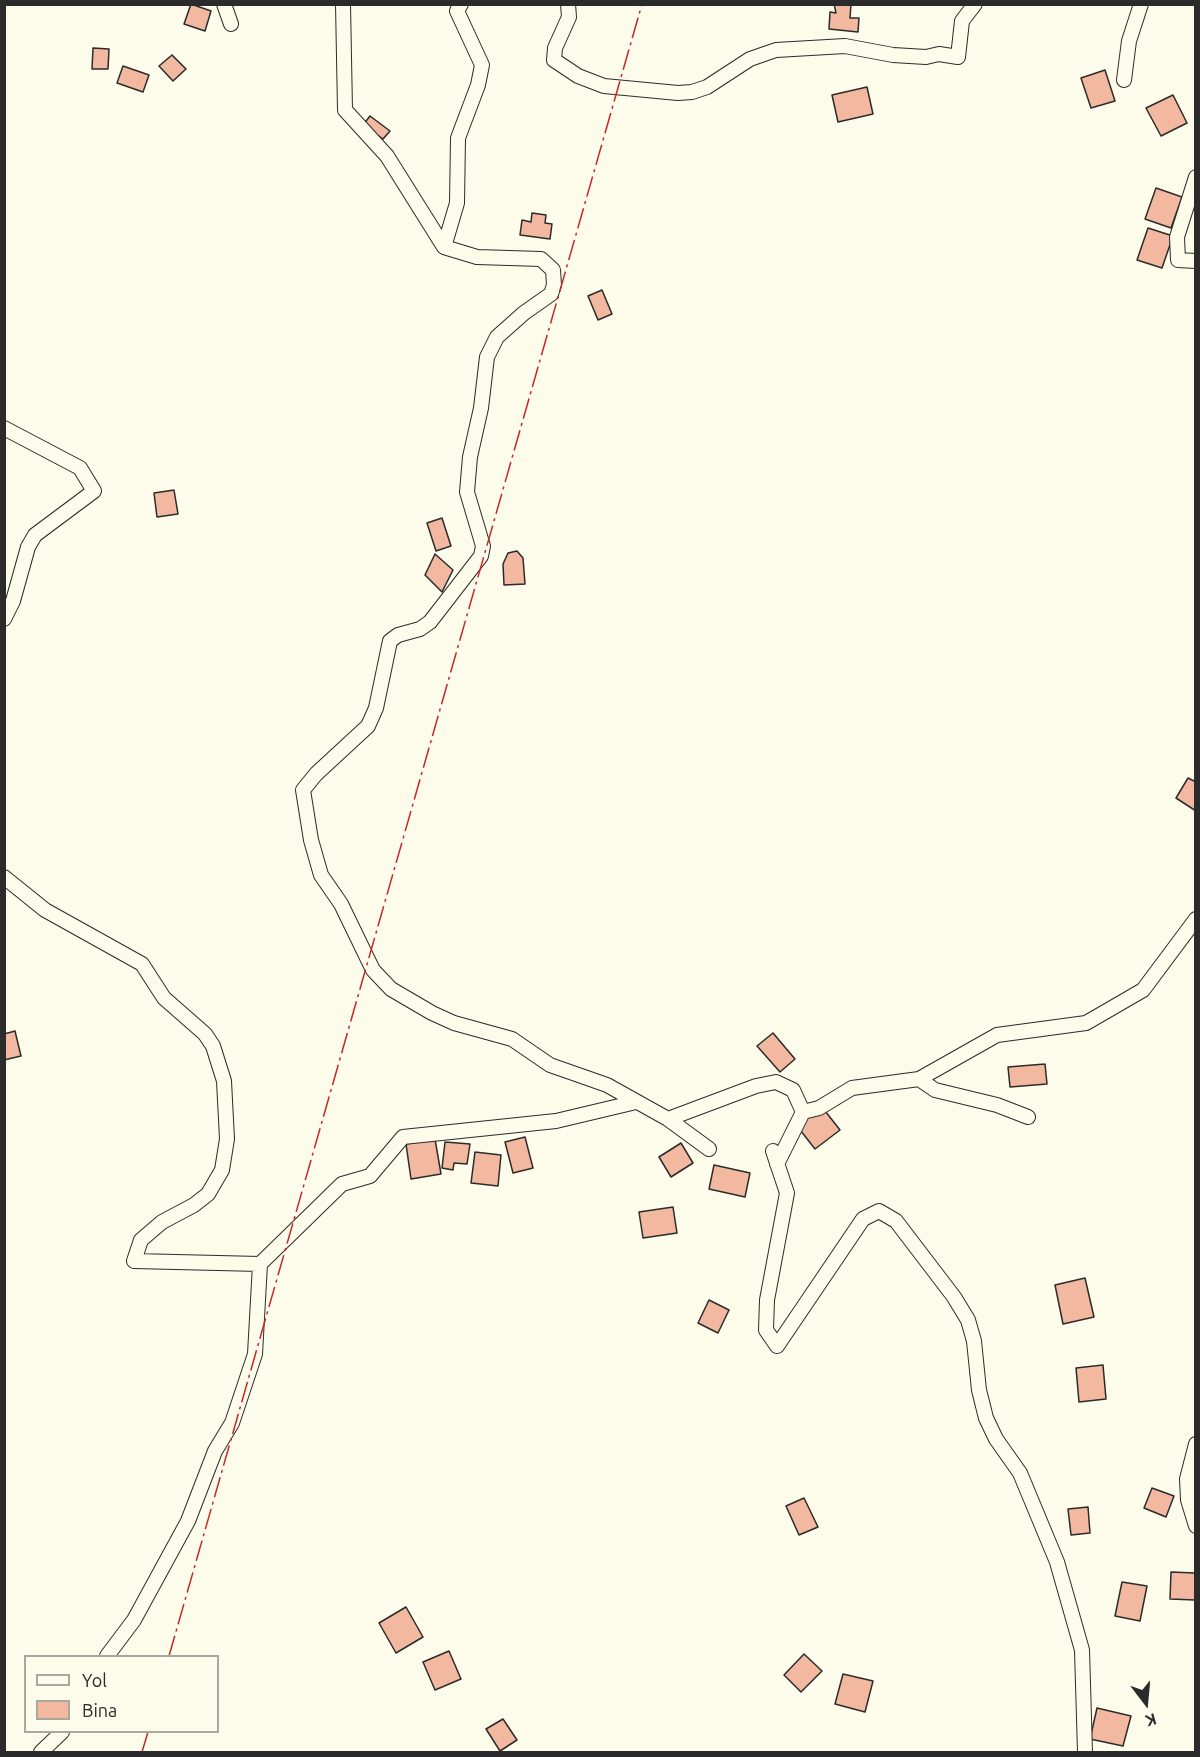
<!DOCTYPE html>
<html>
<head>
<meta charset="utf-8">
<style>
  body { margin:0 }
  #map { position:relative; width:1200px; height:1757px; overflow:hidden; background:#fdfbea; font-family:Ubuntu,sans-serif }
  canvas { display:block }
  .frame { position:absolute; inset:0; border:6px solid #2b2b2b; pointer-events:none }
  .legend { position:absolute; left:24px; top:1655px; width:195px; height:78px; box-sizing:border-box; background:#fdfbea; border:2px solid #a9a89e; margin:0; padding:8px 10px; list-style:none; font-size:18px; color:#2b2b2b }
  .legend li { display:flex; align-items:center; gap:12px; height:30px }
  .legend b { width:30px; border:2px solid #a9a89e }
  .north { position:absolute; left:1116px; top:1673px; width:60px; height:60px; -webkit-text-stroke:4px #fdfbea; paint-order:stroke; rotate:164deg; font-size:16px; font-weight:700; line-height:24px; text-align:center; color:#2b2b2b }
  .north::after { content:''; display:block; margin:auto; width:21px; height:27px; background:#2b2b2b; clip-path:polygon(50% 0,100% 100%,50% 72%,0 100%) }
</style>
</head>
<body>
<div id="map">
<canvas width="1200" height="1757"></canvas>
<div class="frame"></div>
<ul class="legend">
<li><b style="height:8px;background:#fdfbea"></b>Yol</li>
<li><b style="height:16px;background:#f2b8a0"></b>Bina</li>
</ul>
<div class="north">K</div>
</div>
<script>
const context = document.querySelector('canvas').getContext('2d');
context.lineJoin = 'round';
function fill(path, color) { context.fillStyle = color; context.fill(path, 'evenodd'); }
const shape = rows => new Path2D(rows.map(r => 'M' + r).join(''));
function trace(path, color, width, dash) { context.strokeStyle = color; context.lineWidth = width; context.lineCap = dash ? 'butt' : 'round'; context.setLineDash(dash || []); context.stroke(path); }
const building = shape([
  [191,4,211,11,205,31,184,24,191,4],
  [834,4,851,4,850,18,859,18,858,32,829,29,830,12,836,13,834,4],
  [93,48,109,49,108,69,92,69,93,48],
  [172,55,186,69,173,81,159,66,172,55],
  [123,66,149,75,143,92,117,83,123,66],
  [1105,70,1115,101,1091,108,1081,78,1105,70],
  [867,87,873,114,838,122,832,95,867,87],
  [1173,95,1187,123,1161,136,1146,108,1173,95],
  [370,116,390,131,383,139,363,125,370,116],
  [1156,188,1182,197,1171,228,1145,219,1156,188],
  [532,213,546,215,545,223,552,224,550,239,520,235,522,220,531,222,532,213],
  [1148,228,1173,236,1162,268,1137,260,1148,228],
  [602,290,612,314,598,320,588,296,602,290],
  [174,490,178,514,157,517,154,493,174,490],
  [442,518,451,546,436,551,427,523,442,518],
  [517,551,523,558,525,584,504,585,503,564,508,553,517,551],
  [435,554,453,570,442,592,425,575,435,554],
  [1188,778,1196,782,1196,811,1176,798,1188,778],
  [15,1031,21,1056,4,1060,4,1034,15,1031],
  [773,1033,795,1059,780,1072,757,1046,773,1033],
  [1045,1064,1047,1084,1010,1087,1008,1067,1045,1064],
  [822,1107,840,1130,815,1149,797,1126,822,1107],
  [525,1137,533,1168,513,1173,505,1142,525,1137],
  [435,1139,441,1174,411,1179,406,1144,435,1139],
  [445,1142,470,1144,467,1164,454,1163,453,1170,442,1168,445,1142],
  [681,1143,693,1163,671,1177,659,1157,681,1143],
  [475,1152,501,1155,498,1186,471,1183,475,1152],
  [714,1165,750,1173,745,1197,709,1189,714,1165],
  [673,1207,677,1233,643,1238,639,1212,673,1207],
  [1085,1278,1094,1317,1063,1324,1055,1285,1085,1278],
  [709,1300,729,1310,718,1333,698,1323,709,1300],
  [1103,1365,1106,1399,1079,1402,1076,1368,1103,1365],
  [1152,1488,1174,1496,1166,1517,1144,1508,1152,1488],
  [804,1498,818,1527,799,1535,786,1506,804,1498],
  [1088,1507,1090,1533,1071,1535,1068,1509,1088,1507],
  [1171,1572,1195,1573,1195,1600,1170,1599,1171,1572],
  [1122,1582,1147,1586,1140,1621,1115,1616,1122,1582],
  [406,1607,423,1637,396,1653,379,1623,406,1607],
  [449,1651,461,1679,435,1690,423,1662,449,1651],
  [804,1654,822,1671,801,1692,784,1675,804,1654],
  [843,1674,873,1681,865,1712,835,1704,843,1674],
  [1097,1708,1131,1716,1123,1746,1090,1739,1097,1708],
  [503,1719,517,1740,500,1751,486,1729,503,1719]
]);
fill(building, '#f2b8a0');
trace(building, '#2b2b2b', 1.5);
const street = shape([
  [224,4,231,24],
  [343,4,345,110,387,156,444,247,477,257,541,259,553,270,554,285,551,294,524,313,497,337,487,357,481,408,470,457,467,492,483,546,481,556,430,622,420,629,398,635,390,641,376,708,368,726,316,774,303,790,311,840,321,875,341,904,373,970,391,989,432,1013,454,1023,512,1039,550,1065,607,1085,668,1119,709,1149],
  [568,4,569,17,555,48,554,60,578,76,604,86,678,93,692,92,707,87,750,59,776,50,845,46,893,55,926,57,939,54,958,57,962,21,975,4],
  [1124,80,1129,41,1141,4],
  [1196,177,1177,237,1178,260,1196,261],
  [444,247,457,203,458,138,478,85,482,65,457,11,461,4],
  [4,428,80,468,94,491,35,535,28,547,13,601,4,619],
  [4,877,45,910,142,964,164,998,205,1034,213,1046,224,1081,227,1139,222,1170,208,1194,194,1205,162,1222,141,1240,134,1261,260,1264],
  [919,1079,935,1090,997,1105,1028,1117],
  [668,1119,756,1086,776,1082,793,1090,803,1112],
  [773,1151,787,1193,767,1300,766,1330,777,1346,863,1219,879,1211,896,1221,954,1297,968,1320,974,1341,979,1390,986,1418,996,1439,1020,1473,1057,1562,1082,1650,1085,1752],
  [777,1164,803,1112,819,1108,852,1088,919,1079,997,1035,1086,1023,1143,990,1196,919],
  [1196,1444,1187,1479,1188,1500,1196,1526],
  [107,1656,134,1620,188,1521,215,1451,232,1423,255,1354,260,1264,342,1184,370,1176,403,1137,556,1121,636,1102],
  [41,1752,62,1732]
]);
trace(street, '#2b2b2b', 16);
trace(street, '#fdfbea', 14);
trace(shape([
  [169,1656,642,4],
  [142,1752,148,1732]
]), '#c62828', 1.5, [21, 4.5, 3, 4.5]);
</script>
</body>
</html>
